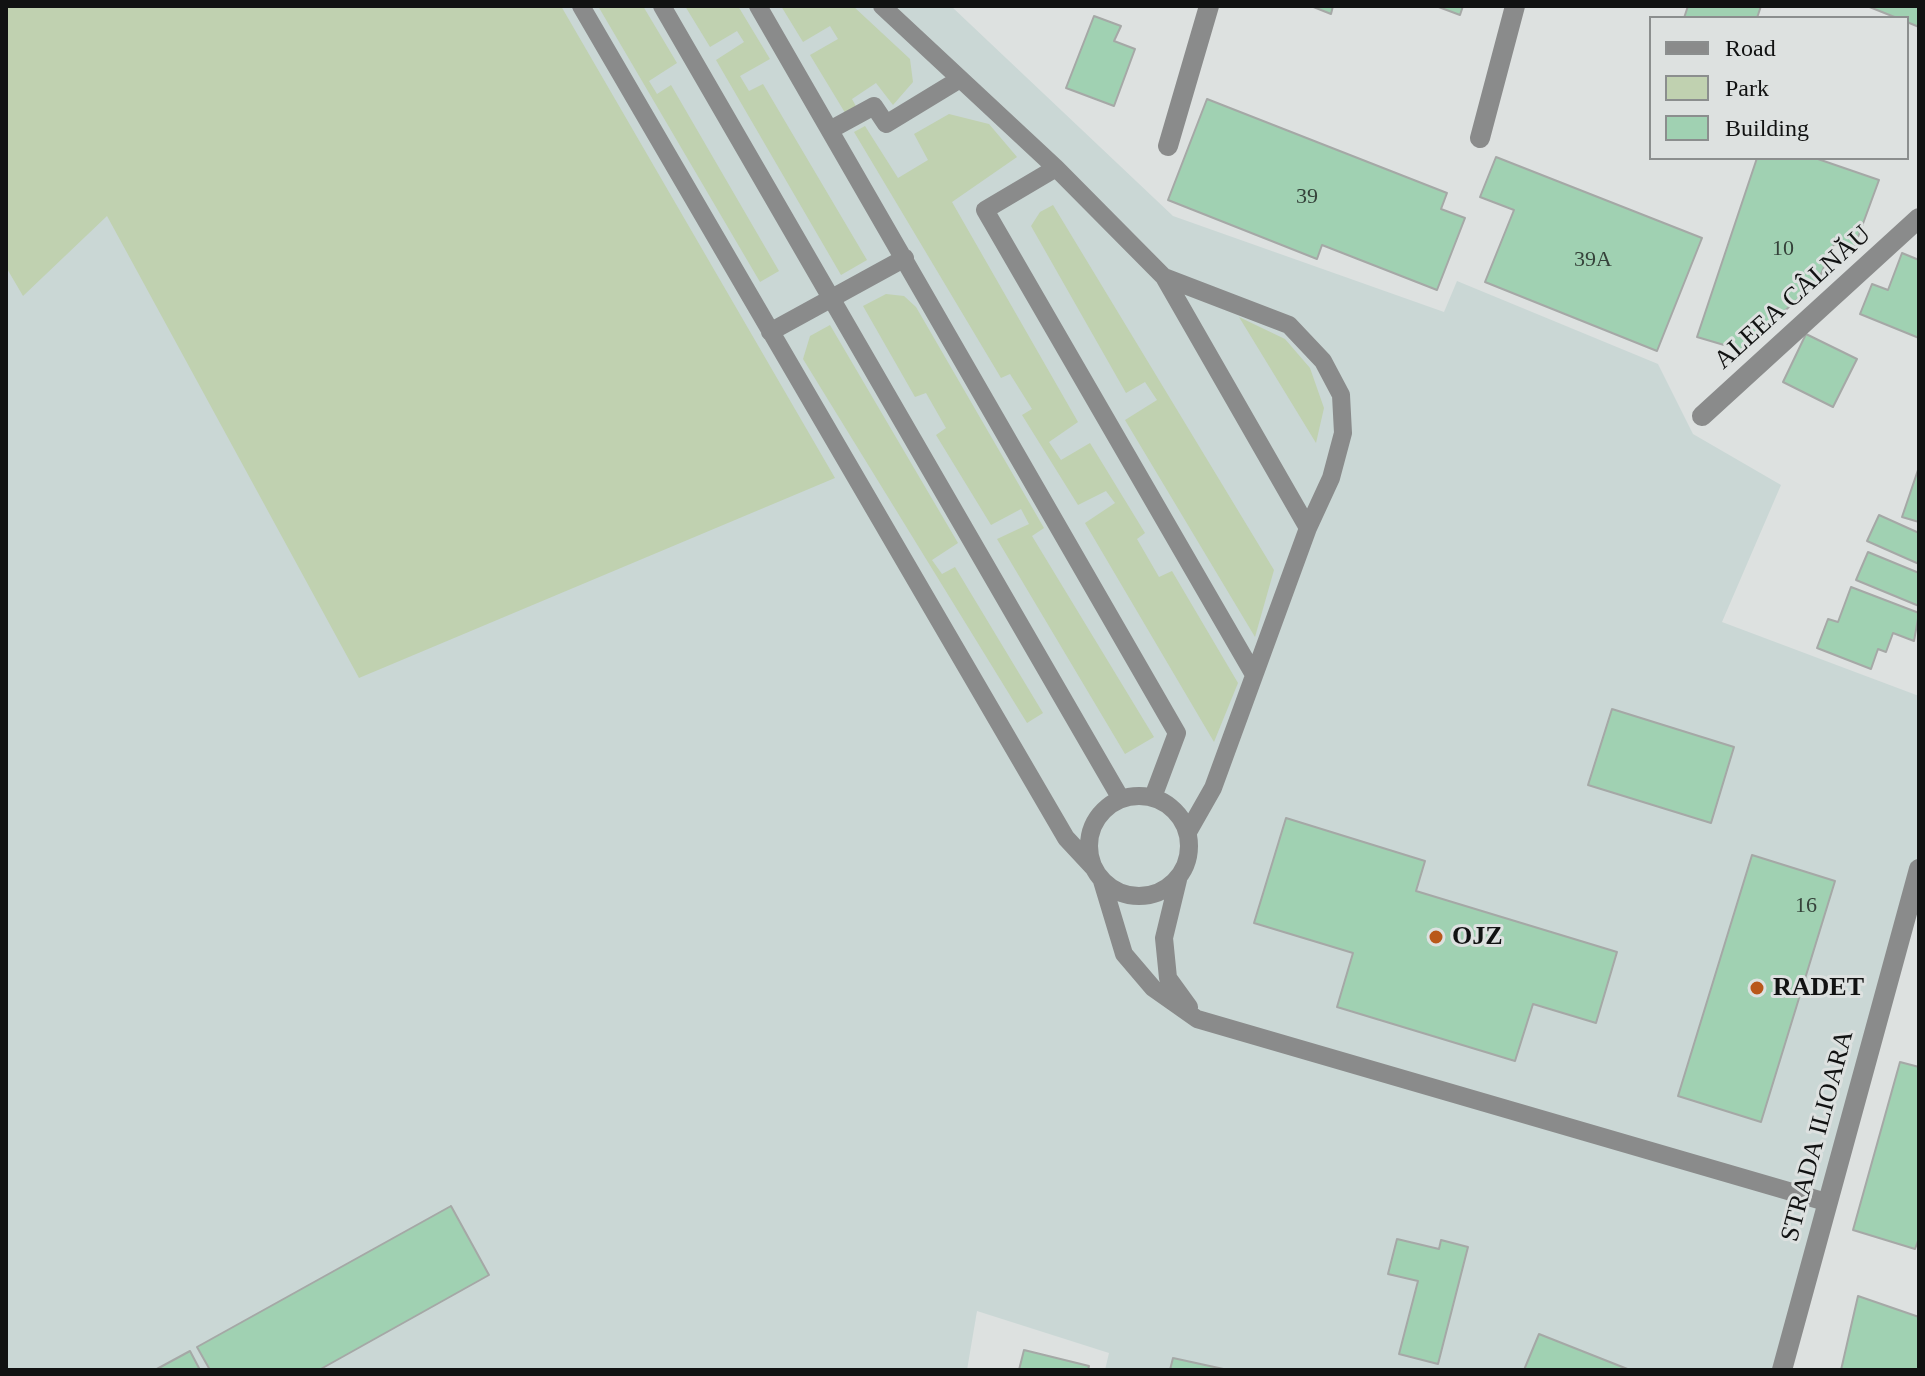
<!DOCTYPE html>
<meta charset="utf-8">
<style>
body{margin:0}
#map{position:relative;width:1925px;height:1376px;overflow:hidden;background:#dde1e0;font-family:"Times New Roman",serif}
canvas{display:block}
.frame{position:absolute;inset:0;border:8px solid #111212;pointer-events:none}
.legend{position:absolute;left:1649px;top:16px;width:260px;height:144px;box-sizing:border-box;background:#dde1e0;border:2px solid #8b8e8e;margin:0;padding:10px 14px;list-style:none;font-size:24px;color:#111212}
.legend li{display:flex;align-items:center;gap:16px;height:40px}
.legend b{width:40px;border:2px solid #8b8e8e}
</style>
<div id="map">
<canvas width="1925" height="1376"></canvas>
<div class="frame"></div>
<ul class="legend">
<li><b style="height:10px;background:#8a8b8b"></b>Road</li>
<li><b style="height:22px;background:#c0d1b0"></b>Park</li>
<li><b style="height:22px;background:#a0d1b2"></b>Building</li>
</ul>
</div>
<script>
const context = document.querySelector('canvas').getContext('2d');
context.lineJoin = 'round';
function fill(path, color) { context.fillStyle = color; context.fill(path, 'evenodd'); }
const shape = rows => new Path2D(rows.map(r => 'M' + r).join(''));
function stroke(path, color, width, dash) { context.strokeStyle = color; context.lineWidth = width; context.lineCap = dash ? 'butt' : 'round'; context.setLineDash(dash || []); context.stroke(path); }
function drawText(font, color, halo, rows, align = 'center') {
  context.font = font + ' "Times New Roman",serif'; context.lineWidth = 6; context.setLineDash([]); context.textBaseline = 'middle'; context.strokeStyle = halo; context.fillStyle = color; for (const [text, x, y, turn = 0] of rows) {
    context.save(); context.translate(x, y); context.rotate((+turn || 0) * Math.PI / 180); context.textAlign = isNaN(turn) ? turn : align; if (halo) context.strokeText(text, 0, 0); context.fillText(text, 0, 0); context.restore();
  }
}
const built = shape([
 [6,6,951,6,1173,216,1444,312,1457,281,1658,364,1693,434,1781,485,1722,622,1919,696,1919,869,1782,1370,1105,1370,1109,1353,977,1311,967,1370,6,1370]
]);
const green = shape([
 [6,6,561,6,835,478,359,678,107,216,23,296,6,267],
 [598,6,643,6,677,63,649,81,657,94,671,85,779,271,760,282],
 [685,6,738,6,770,59,740,76,749,91,763,84,867,260,841,275,716,60,744,42,737,31,710,47],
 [781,6,853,6,910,59,913,82,893,105,876,83,852,99,858,110,847,116,810,55,838,39,830,26,803,42],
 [949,114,989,124,1017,157,952,202,1078,422,1049,442,1061,460,1090,443,1145,533,1137,539,1159,577,1172,571,1238,683,1214,742,1085,523,1115,503,1106,491,1078,505,1022,415,1032,409,1010,374,1001,378,854,132,865,126,898,178,928,160,914,134],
 [1053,205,1274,570,1255,637,1125,420,1157,400,1145,382,1126,393,1031,226,1040,212],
 [886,294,904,296,916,307,1044,528,1032,536,1154,737,1125,754,997,539,1029,524,1021,509,991,525,936,435,946,428,926,393,915,397,863,306],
 [1239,317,1285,339,1310,368,1324,408,1316,443],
 [830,325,958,543,932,560,942,574,955,567,1043,713,1027,723,803,359,810,336]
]);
const building = shape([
 [1311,6,1333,6,1331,14,1311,6],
 [1436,6,1463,6,1460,15,1436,6],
 [1688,6,1761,6,1757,18,1684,18,1688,6],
 [1867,6,1919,6,1919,27,1907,22,1907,18,1897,18,1867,6],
 [1094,16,1121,26,1114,41,1135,49,1114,106,1066,88,1094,16],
 [1207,99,1447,193,1441,209,1465,218,1437,290,1322,245,1317,259,1168,200,1207,99],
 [1496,157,1702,238,1657,351,1485,282,1514,210,1480,197,1496,157],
 [1757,158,1815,158,1879,180,1854,248,1834,244,1818,281,1741,350,1697,337,1757,158],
 [1902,253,1919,260,1919,338,1860,314,1872,284,1888,290,1902,253],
 [1806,334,1857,359,1833,407,1783,382,1806,334],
 [1919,467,1919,522,1902,517,1919,467],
 [1879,515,1919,533,1919,564,1867,541,1879,515],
 [1868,552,1919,573,1919,606,1856,580,1868,552],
 [1851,587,1919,613,1914,641,1893,633,1886,652,1878,649,1871,669,1817,648,1828,619,1838,622,1851,587],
 [1612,709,1734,747,1711,823,1588,785,1612,709],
 [1286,818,1425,861,1416,891,1617,952,1596,1023,1533,1004,1515,1061,1337,1007,1353,953,1254,923,1286,818],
 [1752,855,1835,881,1761,1122,1678,1096,1752,855],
 [1900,1062,1919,1067,1919,1238,1915,1249,1853,1230,1900,1062],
 [451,1206,489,1275,319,1370,210,1370,197,1347,451,1206],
 [1397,1239,1439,1249,1441,1240,1468,1247,1438,1364,1399,1354,1418,1281,1388,1274,1397,1239],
 [1858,1296,1919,1317,1919,1370,1841,1370,1858,1296],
 [1539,1334,1630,1370,1524,1370,1539,1334],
 [1024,1350,1089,1366,1088,1370,1019,1370,1024,1350],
 [190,1351,200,1370,155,1370,190,1351],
 [1173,1358,1228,1370,1170,1370,1173,1358]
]);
const lane = shape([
 [581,6,1066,838,1093,867],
 [662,6,1121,799],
 [758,6,1177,733,1153,797],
 [882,6,1056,168,1164,277,1308,528,1213,788,1188,832],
 [830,130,874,106,886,124,960,79],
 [1056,168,985,210,1253,673],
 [1164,277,1289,325,1323,361,1341,395,1343,433,1331,478,1308,528],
 [770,332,905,258],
 '1089 846a50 50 0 1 1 100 0a50 50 0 1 1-100 0Z',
 [1178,880,1164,938,1168,978,1189,1007],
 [1102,881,1124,954,1153,988,1197,1019,1826,1202]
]);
const street = shape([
 [1480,138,1515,6],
 [1168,146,1209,6],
 [1702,416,1919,218],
 [1782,1370,1919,869]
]);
const markers = [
 [1436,937,8,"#b9581a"],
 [1757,988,8,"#b9581a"]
];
const numberNames = [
 ["39",1307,197],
 ["10",1783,249],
 ["39A",1593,260],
 ["16",1806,906]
];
const streetNames = [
 ["ALEEA CÂLNĂU",1793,298,-42],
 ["STRADA ILIOARA",1818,1136,-75]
];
const poiNames = [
 ["OJZ",1452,937],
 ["RADET",1773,988]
];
fill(built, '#cad7d5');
fill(green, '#c0d1b0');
fill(building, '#a0d1b2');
stroke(building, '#a5a8a6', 2);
stroke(lane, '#8a8b8b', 18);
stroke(street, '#8a8b8b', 20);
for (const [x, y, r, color] of markers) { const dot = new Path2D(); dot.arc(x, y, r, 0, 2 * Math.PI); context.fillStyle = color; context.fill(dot); stroke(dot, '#dde1e0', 3); }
drawText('22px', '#35423a', null, numberNames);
drawText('26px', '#111212', '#dde1e0', streetNames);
drawText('bold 26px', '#111212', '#dde1e0', poiNames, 'left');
</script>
